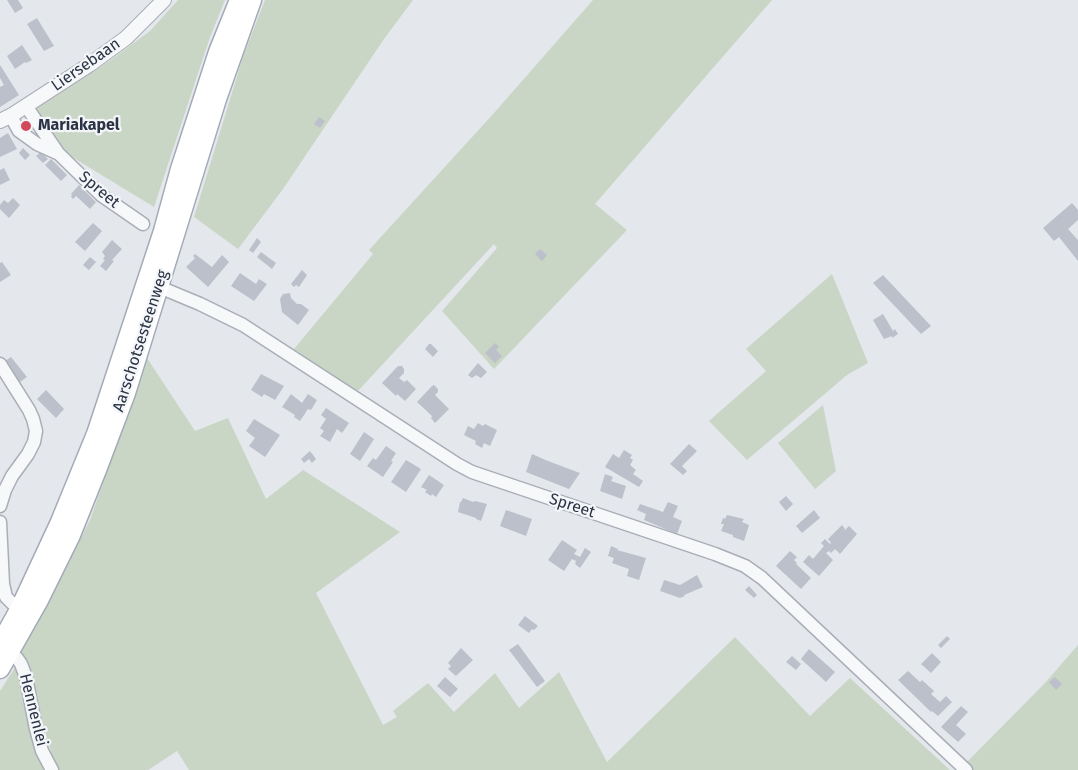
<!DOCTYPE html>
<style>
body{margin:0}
canvas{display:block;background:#e4e7ec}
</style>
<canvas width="1078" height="770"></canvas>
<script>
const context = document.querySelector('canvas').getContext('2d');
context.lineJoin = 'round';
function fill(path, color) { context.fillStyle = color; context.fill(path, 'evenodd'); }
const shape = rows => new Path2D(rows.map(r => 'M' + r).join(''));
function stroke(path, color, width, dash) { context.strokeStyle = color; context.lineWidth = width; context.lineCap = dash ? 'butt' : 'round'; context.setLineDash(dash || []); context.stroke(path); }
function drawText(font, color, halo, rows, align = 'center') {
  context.font = font + ' "Fira Sans",sans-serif'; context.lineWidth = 4.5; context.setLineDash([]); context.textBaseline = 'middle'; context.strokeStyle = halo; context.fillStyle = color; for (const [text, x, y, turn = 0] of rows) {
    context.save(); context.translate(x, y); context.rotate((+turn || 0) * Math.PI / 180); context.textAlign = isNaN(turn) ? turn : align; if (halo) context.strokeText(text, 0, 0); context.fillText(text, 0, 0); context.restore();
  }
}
const green = shape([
 [178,0,225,0,210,37,154,207,64,152,33,109,108,62,150,31],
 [265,0,413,0,384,39,283,189,238,249,194,217,243,57],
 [593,0,772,0,595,204,627,230,494,369,442,311,497,248,494,244,357,392,294,349,373,254,369,250,494,113],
 [832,274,868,363,847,375,747,460,709,421,766,371,746,349],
 [147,358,195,431,228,418,266,499,303,470,400,532,316,593,383,725,397,717,393,711,428,683,454,712,495,673,519,708,559,672,607,762,735,637,810,716,850,678,950,770,189,770,177,751,148,770,58,770,55,766,41,716,29,664,20,655,90,520],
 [823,405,836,471,815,489,778,443],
 [1078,645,1078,770,972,770,966,763,1045,683],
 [16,666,23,682,46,770,0,770,0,691]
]);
const building = shape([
 [7,0,18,0,23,8,15,13],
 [37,18,54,46,44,51,27,24],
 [22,45,32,60,26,63,25,62,15,69,7,56],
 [0,65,19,95,0,107,0,87,4,85,0,78],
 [319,117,325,121,320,128,314,124],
 [8,133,17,149,0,157,0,138],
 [23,148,30,155,25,160,19,153],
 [41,152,48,159,43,163,36,156],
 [51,159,67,175,61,181,45,165],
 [4,168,10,180,0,185,0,170],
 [79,185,96,202,90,209,76,196,73,199,71,197,72,195,71,194],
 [13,198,20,205,9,218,0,209,0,205,4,200,8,203],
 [1072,203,1078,210,1078,220,1068,229,1078,240,1078,261,1059,237,1054,241,1043,228],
 [93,223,102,231,85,251,75,242],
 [257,238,261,242,253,253,249,250],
 [112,240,122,249,112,260,114,261,106,271,100,266,105,260,103,259,105,256,102,252],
 [540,249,547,255,542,261,535,254],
 [261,252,276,263,272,269,257,257],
 [195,254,212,267,222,255,229,262,208,287,186,267,195,258,193,256],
 [90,257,96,262,89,270,83,265],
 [2,262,11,275,0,282,0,263],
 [302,270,307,275,299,287,296,285,294,287,291,284],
 [240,273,256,284,259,279,267,284,254,301,231,286],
 [883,275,931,326,921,334,873,283],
 [290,293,291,298,297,304,301,304,309,310,298,325,282,312,280,299,283,294],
 [883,314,893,331,895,329,898,334,892,338,892,336,884,339,873,320],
 [495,343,499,347,496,350,502,356,495,363,485,353],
 [429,344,431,344,438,351,433,357,425,349],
 [11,357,27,377,20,382,5,361],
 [478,363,487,372,481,378,476,375,472,378,468,375],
 [398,366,402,366,404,369,404,373,399,378,404,382,407,380,416,389,405,401,397,394,396,396,382,383],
 [261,374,284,386,275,400,264,394,262,397,251,390],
 [434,385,438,389,438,392,435,395,449,409,435,423,431,418,432,416,417,402,432,386],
 [46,390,64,409,56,418,37,399],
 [291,394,302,403,308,394,317,400,311,410,308,409,300,421,294,417,295,415,282,407],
 [326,408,349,423,342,433,337,429,330,442,320,436,324,431,320,428,326,419,321,415],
 [254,419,280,435,265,457,249,446,255,438,246,431],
 [478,423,483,426,485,424,497,430,490,446,484,443,482,448,475,444,476,441,464,435,468,426,474,429],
 [364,432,374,439,360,461,350,454],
 [689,444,697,451,682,466,687,471,683,475,670,464],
 [386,446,396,453,391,461,393,462,383,477,367,466,373,458,376,460],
 [624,450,632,455,630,458,633,460,630,465,636,470,633,474,643,481,639,487,605,467,613,454,619,458],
 [310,451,316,459,312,463,309,459,304,463,301,459],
 [532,454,548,461,580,473,569,489,526,472],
 [406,460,421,469,406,492,391,482],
 [605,474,613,477,611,481,626,486,622,499,600,491],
 [429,475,444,485,436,497,432,494,431,496,425,492,427,490,421,487],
 [786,496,793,504,786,511,779,502],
 [463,498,473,502,475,501,487,504,481,521,476,519,476,518,458,512,460,502,461,502],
 [668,502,678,506,673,517,682,521,677,534,644,520,646,514,637,510,640,504,663,512],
 [506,510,532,519,526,536,500,526],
 [814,510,820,518,802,533,796,526],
 [727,515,744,519,742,522,749,525,744,541,733,537,733,535,721,531,724,524,721,524,723,518,725,519],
 [842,525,845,529,844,531,849,526,857,534,840,554,835,549,831,553,829,551,826,553,833,560,819,576,803,562,809,555,813,559,824,546,821,543,825,539,830,544,831,543,828,539],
 [562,540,577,550,574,554,580,557,585,548,591,552,580,568,575,564,576,561,572,559,564,571,548,560],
 [611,546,618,549,617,550,646,558,639,580,627,576,629,569,612,563,614,558,608,556],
 [790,551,797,557,794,560,797,563,796,564,811,578,801,589,776,566],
 [697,575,703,587,684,595,685,596,680,598,660,591,664,580,680,585],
 [749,586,757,595,754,598,745,590],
 [525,616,538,626,534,630,532,629,529,633,518,625],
 [947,636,950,639,941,648,938,645],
 [518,644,545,681,537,687,509,650],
 [461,648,473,660,456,676,448,669,451,666,448,663],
 [809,649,835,672,826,682,801,659],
 [932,653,941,662,931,673,921,664],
 [792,656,801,664,796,670,786,662],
 [908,671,920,682,922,680,934,691,931,694,940,702,946,696,952,702,938,716,932,711,931,712,898,680],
 [445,677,458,689,450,697,437,686],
 [1055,677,1062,684,1056,690,1049,682],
 [961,706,968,712,956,725,966,734,958,742,941,727]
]);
const minor = shape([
 [26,106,58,153,101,195,143,224],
 [12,115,14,122,19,131,37,144,57,153],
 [152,284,200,304,243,325,457,464,472,472,715,554,745,566,762,578,966,770],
 [0,364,29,410,33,419,36,431,34,442,28,454,12,476,5,490,0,506],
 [0,522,3,584,6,597,19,610],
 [9,653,17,658,21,664,26,677,36,729,42,751,52,770]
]);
const tertiary = shape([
 [0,121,12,115,89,65,126,38,164,0]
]);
const primary = shape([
 [0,644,19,610,60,522,96,434,163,231,180,169,218,52,239,0],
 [0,669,39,600,71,535,97,470,126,393,217,99,252,0]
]);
const markers = [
 [26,126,6,"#d1495b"]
];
const streetNames = [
 ["Liersebaan",86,65,-35],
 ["Spreet",99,190,40],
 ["Aarschotsesteenweg",141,341,-72],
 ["Spreet",572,506,18],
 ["Hennenlei",33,710,76]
];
const poiNames = [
 ["Mariakapel",38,126]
];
fill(green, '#c9d6c5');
fill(building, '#bbc0ca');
stroke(minor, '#a9aeb7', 15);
stroke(tertiary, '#a9aeb7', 16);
stroke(primary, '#a3abb8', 21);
stroke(minor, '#f7f8fa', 12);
stroke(tertiary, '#f7f8fa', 14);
stroke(primary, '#fff', 18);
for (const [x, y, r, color] of markers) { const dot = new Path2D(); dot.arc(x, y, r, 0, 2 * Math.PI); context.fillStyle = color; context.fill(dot); stroke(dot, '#f4f6f9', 2); }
drawText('16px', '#2b3445', '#f4f6f9', streetNames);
drawText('bold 16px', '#2b3445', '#f4f6f9', poiNames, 'left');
</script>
